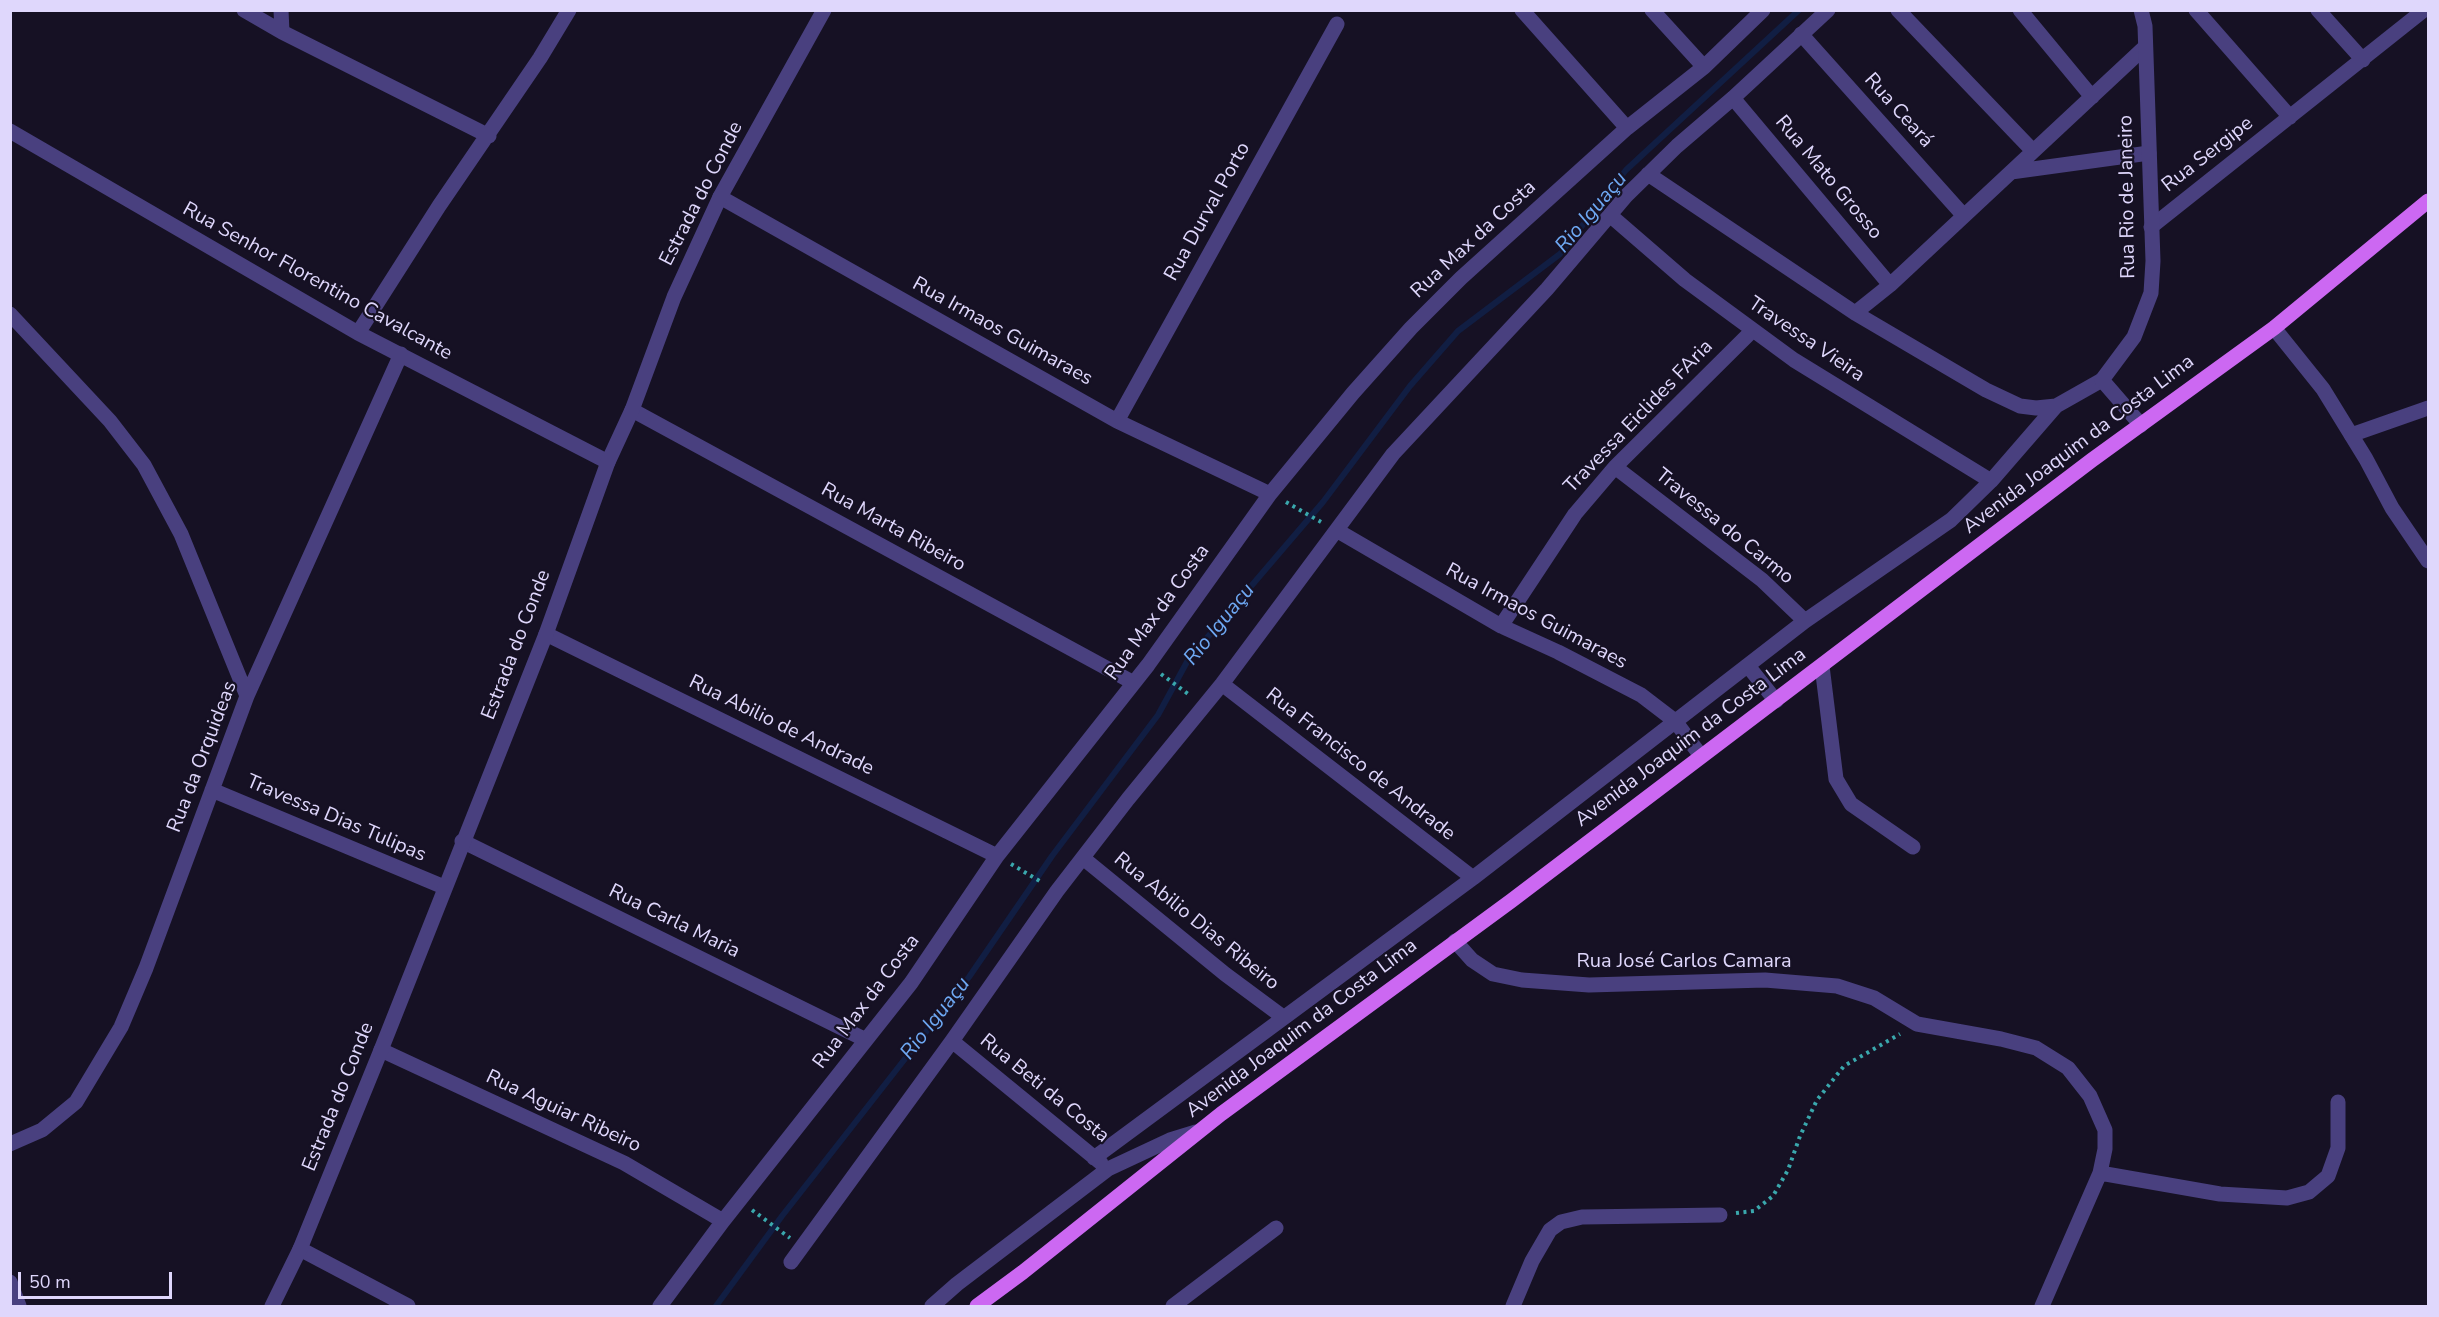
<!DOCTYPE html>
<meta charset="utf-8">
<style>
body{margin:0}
#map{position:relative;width:2439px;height:1317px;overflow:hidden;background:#161124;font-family:"Nunito Sans",sans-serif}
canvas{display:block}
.frame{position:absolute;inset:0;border:12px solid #dfd7fc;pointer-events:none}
.scale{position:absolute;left:18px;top:1272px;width:154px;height:27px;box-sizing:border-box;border:3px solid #dfd7fc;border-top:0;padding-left:8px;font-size:18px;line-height:21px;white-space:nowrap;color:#dfd7fc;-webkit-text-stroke:4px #161124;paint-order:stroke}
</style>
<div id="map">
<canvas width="2439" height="1317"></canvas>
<div class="frame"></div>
<div class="scale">50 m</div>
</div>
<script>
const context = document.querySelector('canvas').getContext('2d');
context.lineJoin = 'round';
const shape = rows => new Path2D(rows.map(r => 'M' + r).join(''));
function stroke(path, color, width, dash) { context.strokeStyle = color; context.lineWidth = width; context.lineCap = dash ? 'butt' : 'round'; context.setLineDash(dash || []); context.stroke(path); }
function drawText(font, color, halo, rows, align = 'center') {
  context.font = font + ' "Nunito Sans",sans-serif'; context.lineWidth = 4.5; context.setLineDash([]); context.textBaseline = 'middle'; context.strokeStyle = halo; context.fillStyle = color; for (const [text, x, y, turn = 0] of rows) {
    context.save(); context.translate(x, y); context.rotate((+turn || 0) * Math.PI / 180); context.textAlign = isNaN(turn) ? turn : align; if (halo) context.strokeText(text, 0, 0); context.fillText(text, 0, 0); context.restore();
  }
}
const stream = shape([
 [716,1306,782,1216,969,977,1052,856,1158,715,1188,660,1323,502,1410,386,1458,331,1560,254,1626,170,1799,10]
]);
const path = shape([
 [1286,502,1321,522],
 [1161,674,1191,696],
 [1011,864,1043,883],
 [752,1210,790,1238],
 [1736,1213,1754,1211,1773,1196,1788,1170,1800,1136,1817,1100,1844,1066,1900,1034]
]);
const minor = shape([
 [244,10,282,32,489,136],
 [281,10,282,32],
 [1522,10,1627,128],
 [1652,10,1704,67],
 [1898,10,2033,151],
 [2020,10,2092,97],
 [2196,10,2290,117],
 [2318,10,2363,60],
 [1801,34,1964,216],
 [1733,98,1890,285],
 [10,131,358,333,608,462],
 [2011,172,2149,153],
 [1648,174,1855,313,1986,390,2020,406,2036,408,2056,406,2102,380],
 [720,197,1117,421,1270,494],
 [1611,216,1685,280,1794,360,1991,481],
 [2151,227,2424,10],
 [1855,313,1890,285,2145,47],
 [10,314,110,421,144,465,181,534,247,696],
 [2274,328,2323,389,2366,459,2392,508,2428,561],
 [358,333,439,206,540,58,569,10],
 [632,410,1134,683],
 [1117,421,1337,24],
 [2351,435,2428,408],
 [1615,467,1762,580,1805,621],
 [1338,531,1501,626,1558,652,1641,695,1675,721,1701,756],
 [1501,626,1575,514,1615,467,1753,330],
 [546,634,997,856],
 [1748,666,1776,701],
 [1822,666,1836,779,1851,804,1913,847],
 [1222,684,1473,878],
 [212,790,444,887],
 [462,841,866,1040],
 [1083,858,1225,974,1283,1017],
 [1455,941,1472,960,1493,974,1522,980,1589,985,1765,980,1837,986,1874,998,1917,1024,2001,1039,2036,1048,2068,1068,2090,1096,2105,1130,2105,1149,2100,1173,2042,1306],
 [952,1041,1101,1163],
 [381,1050,624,1163,723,1221],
 [10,1144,42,1130,76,1102,121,1027,146,968,247,696,401,354],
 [1094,1158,1473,878,1805,621,1951,520,1991,481,2056,406],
 [2100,1173,2220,1194,2287,1198,2309,1192,2328,1176,2338,1148,2338,1102],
 [300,1249,408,1306],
 [791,1262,952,1041,1057,891,1128,799,1222,684,1393,454,1547,289,1626,196,1677,146,1733,98,1828,10],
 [10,1282,19,1306],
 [660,1306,723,1221,911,983,997,856,1148,665,1270,494,1353,393,1411,328,1461,278,1627,128,1704,67,1763,10],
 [932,1306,957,1284,1108,1169,1170,1140,1196,1132],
 [1173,1306,1276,1228],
 [1513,1306,1532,1261,1550,1230,1561,1222,1582,1217,1720,1215]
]);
const tertiary = shape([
 [2141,425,2102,380,2134,337,2151,293,2153,261,2145,26,2141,10],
 [272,1306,300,1249,381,1050,546,634,608,462,632,410,674,297,720,197,824,10]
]);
const primary = shape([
 [977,1306,1023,1272,1221,1114,1511,901,2092,460,2274,328,2428,201]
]);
const streetNames = [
 ["Rua Ceará",1898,111,48],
 ["Rua Sergipe",2208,155,-38],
 ["Rua Mato Grosso",1828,178,50],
 ["Estrada do Conde",702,194,-63],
 ["Rua Rio de Janeiro",2128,197,-91],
 ["Rua Durval Porto",1208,212,-61],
 ["Rua Max da Costa",1474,240,-43],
 ["Rua Senhor Florentino Cavalcante",317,282,29],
 ["Rua Irmaos Guimaraes",1002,332,29],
 ["Travessa Vieira",1806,340,34],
 ["Travessa Eiclides FAria",1639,417,-46],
 ["Avenida Joaquim da Costa Lima",2079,445,-37],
 ["Travessa do Carmo",1724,527,39],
 ["Rua Marta Ribeiro",893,528,29],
 ["Rua Max da Costa",1158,613,-54],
 ["Rua Irmaos Guimaraes",1536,617,28],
 ["Estrada do Conde",517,645,-69],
 ["Rua Abilio de Andrade",781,726,26],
 ["Avenida Joaquim da Costa Lima",1691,738,-37],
 ["Rua da Orquideas",203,757,-69],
 ["Rua Francisco de Andrade",1360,765,38],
 ["Travessa Dias Tulipas",336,819,23],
 ["Rua Carla Maria",674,922,26],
 ["Rua Abilio Dias Ribeiro",1196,922,39],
 ["Rua José Carlos Camara",1684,962],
 ["Rua Max da Costa",867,1002,-53],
 ["Avenida Joaquim da Costa Lima",1302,1029,-37],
 ["Rua Beti da Costa",1044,1089,39],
 ["Estrada do Conde",339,1097,-68],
 ["Rua Aguiar Ribeiro",563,1112,25]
];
const waterNames = [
 ["Rio Iguaçu",1592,213,-50],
 ["Rio Iguaçu",1220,625,-51],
 ["Rio Iguaçu",936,1019,-52]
];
stroke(stream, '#111e43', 6);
stroke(path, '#3aa8ad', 4, [3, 4.5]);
stroke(minor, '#49407f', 15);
stroke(tertiary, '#49407f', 15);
stroke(primary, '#cc68f2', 15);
drawText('20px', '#dfd7fc', '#161124', streetNames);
drawText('italic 21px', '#6ea8f3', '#161124', waterNames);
</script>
